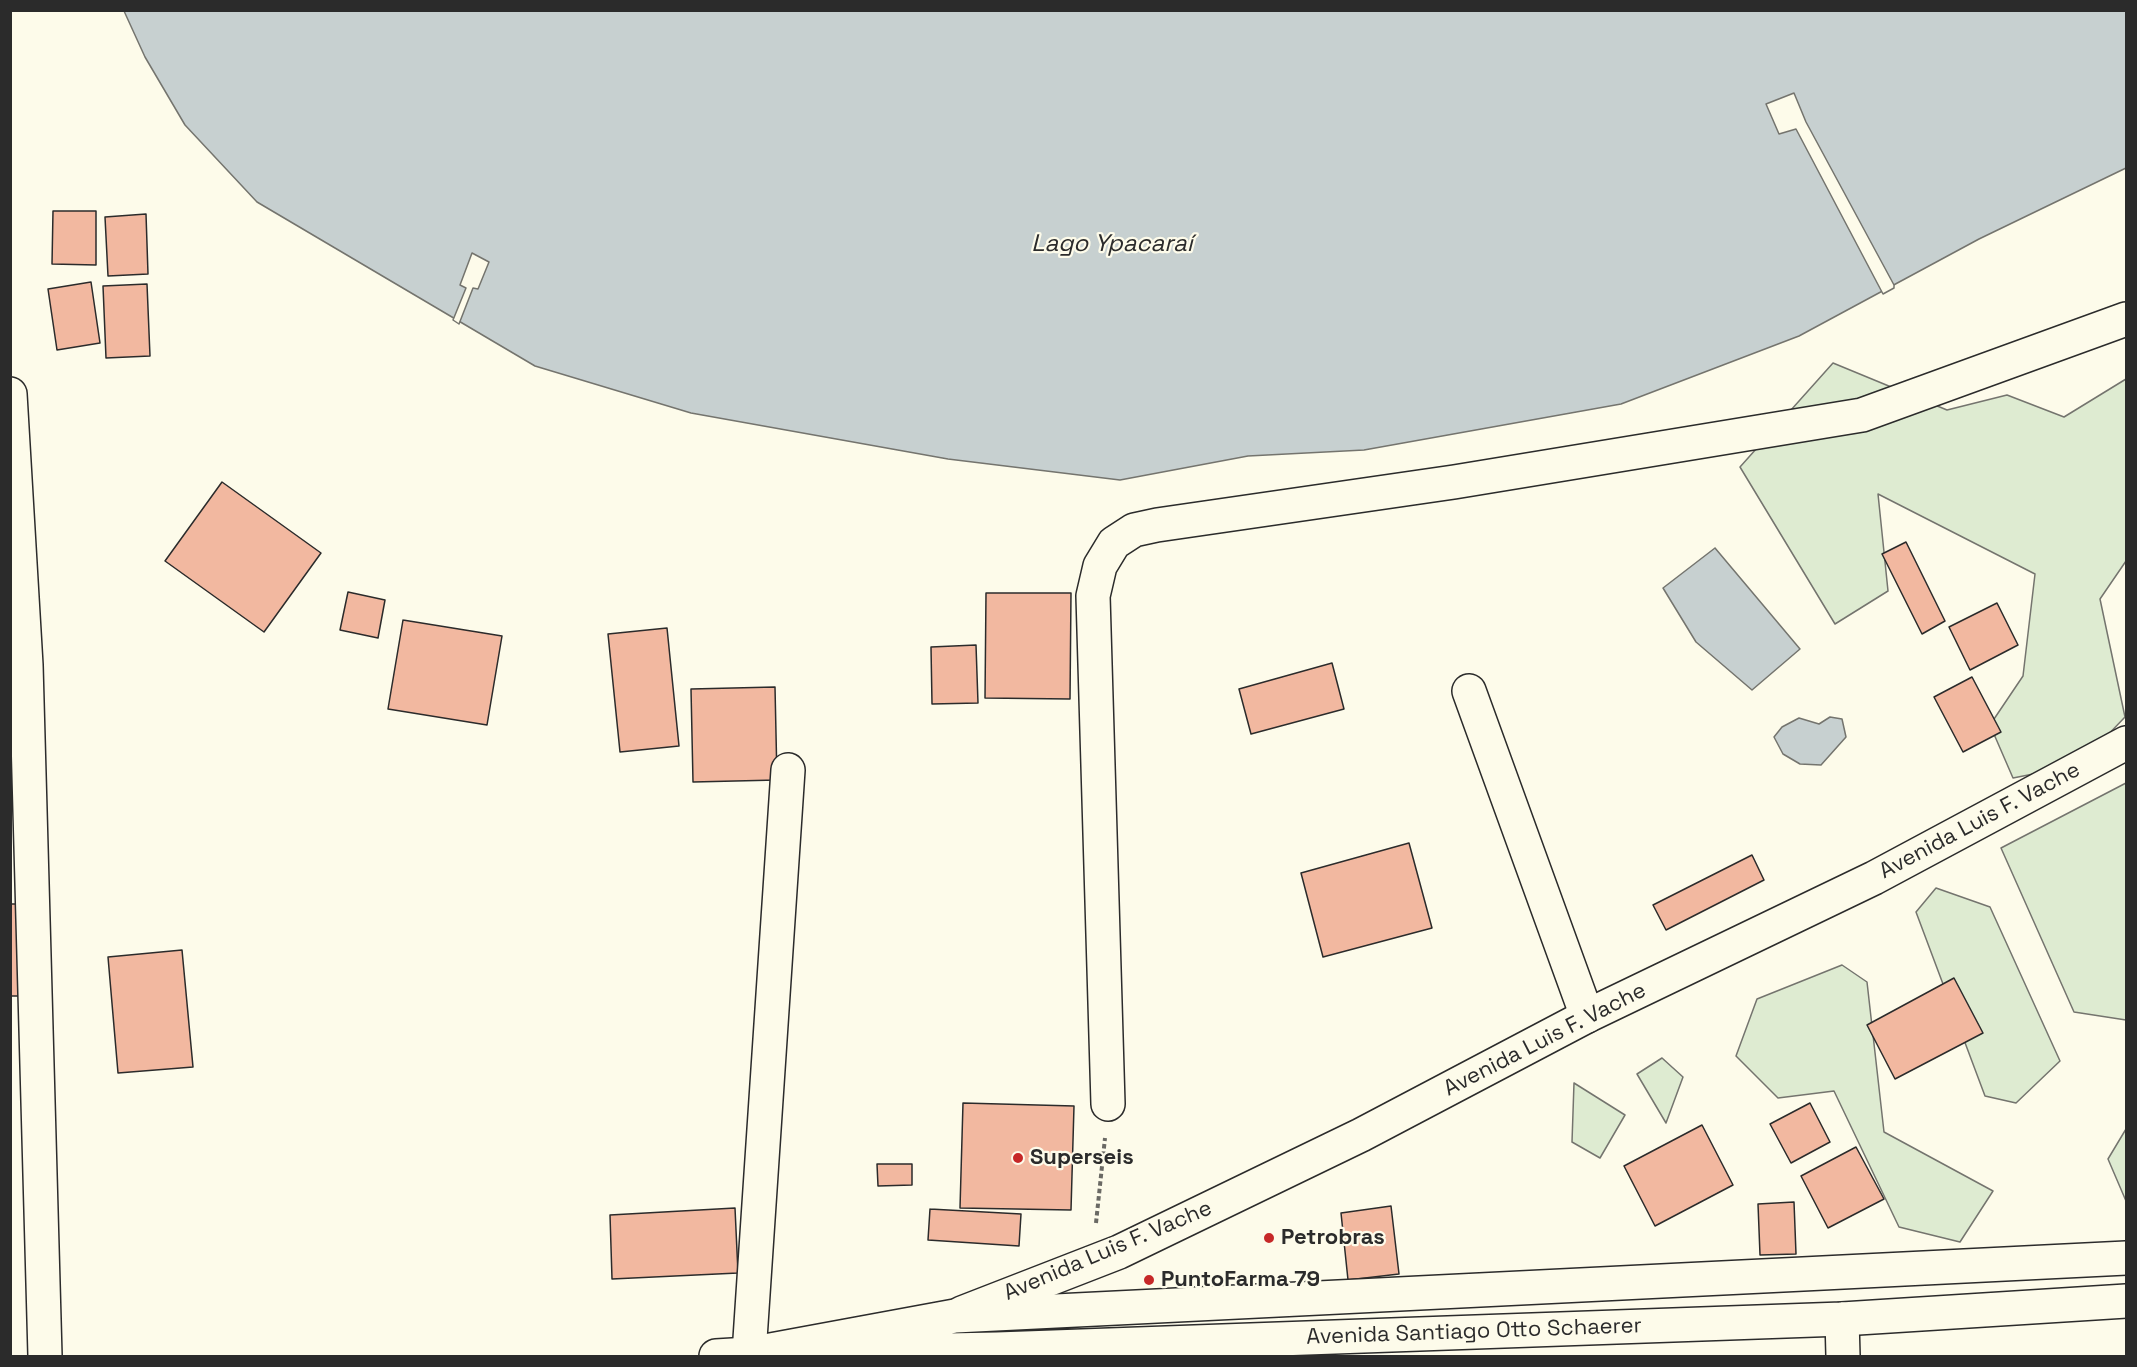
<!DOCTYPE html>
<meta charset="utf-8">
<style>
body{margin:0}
#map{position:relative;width:2137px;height:1367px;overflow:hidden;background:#fdfbea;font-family:"Space Grotesk",sans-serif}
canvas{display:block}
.frame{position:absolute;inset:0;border:12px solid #2b2b2b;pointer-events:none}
</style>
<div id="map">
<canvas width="2137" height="1367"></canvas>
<div class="frame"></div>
</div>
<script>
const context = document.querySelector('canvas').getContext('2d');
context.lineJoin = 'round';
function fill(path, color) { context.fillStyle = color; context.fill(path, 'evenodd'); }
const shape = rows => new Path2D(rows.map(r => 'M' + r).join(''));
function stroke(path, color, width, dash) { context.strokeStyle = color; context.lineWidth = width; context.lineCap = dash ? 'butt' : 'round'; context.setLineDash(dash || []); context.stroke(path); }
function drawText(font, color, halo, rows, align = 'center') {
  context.font = font + ' "Space Grotesk",sans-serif'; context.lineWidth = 4.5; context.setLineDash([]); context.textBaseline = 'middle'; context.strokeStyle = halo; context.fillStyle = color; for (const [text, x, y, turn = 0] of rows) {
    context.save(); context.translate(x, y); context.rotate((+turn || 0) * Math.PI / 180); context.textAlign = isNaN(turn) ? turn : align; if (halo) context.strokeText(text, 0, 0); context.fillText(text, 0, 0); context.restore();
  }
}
const green = shape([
 [1833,363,1947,410,2007,395,2064,417,2126,379,2126,561,2100,599,2125,717,2079,765,2013,778,1990,725,2023,676,2035,574,1878,494,1888,591,1835,624,1740,467,1833,363],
 [2126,783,2126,1020,2074,1012,2001,848,2126,783],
 [1936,888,1990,907,2060,1061,2016,1103,1985,1096,1916,912,1936,888],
 [1842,965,1867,982,1884,1132,1993,1191,1960,1242,1899,1227,1834,1091,1778,1098,1736,1056,1757,999,1842,965],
 [1662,1058,1683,1077,1666,1123,1637,1074,1662,1058],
 [1574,1083,1625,1115,1600,1158,1572,1142,1574,1083],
 [2126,1129,2126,1201,2108,1159,2126,1129]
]);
const water = shape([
 [124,11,2126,11,2126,168,1979,239,1799,336,1621,404,1364,450,1248,456,1120,480,948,459,691,413,535,366,257,202,185,125,145,57,124,11],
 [1715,548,1800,649,1752,690,1696,642,1663,588,1715,548],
 [1830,717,1842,719,1846,737,1821,765,1800,764,1783,754,1774,737,1782,727,1799,718,1819,724,1830,717]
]);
const pier = shape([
 [1794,93,1806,122,1894,285,1894,288,1883,294,1796,129,1779,134,1766,104,1794,93],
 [472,253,489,262,478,289,473,288,459,324,453,320,466,288,460,285,472,253]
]);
const building = shape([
 [53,211,96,211,96,265,52,264,53,211],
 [146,214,148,274,108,276,105,217,146,214],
 [91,282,100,343,57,350,48,289,91,282],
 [147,284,150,356,106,358,103,286,147,284],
 [222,482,321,553,264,632,165,561,222,482],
 [1906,542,1945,621,1922,634,1882,554,1906,542],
 [348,592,385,600,378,638,340,630,348,592],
 [986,593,1071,593,1070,699,985,698,986,593],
 [1997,603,2018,645,1970,670,1949,627,1997,603],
 [403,620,502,636,487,725,388,709,403,620],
 [667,628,679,746,620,752,608,634,667,628],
 [976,645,978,703,932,704,931,647,976,645],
 [1332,663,1344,709,1251,734,1239,689,1332,663],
 [1972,677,2001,732,1963,752,1934,697,1972,677],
 [775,687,777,780,693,782,691,689,775,687],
 [1409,843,1432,928,1323,957,1301,873,1409,843],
 [1752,855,1764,880,1666,930,1653,905,1752,855],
 [10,904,16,904,19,996,10,996,10,904],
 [182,950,193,1067,118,1073,108,957,182,950],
 [1954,978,1983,1033,1895,1079,1867,1025,1954,978],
 [963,1103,1074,1106,1071,1210,960,1208,963,1103],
 [1810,1103,1830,1142,1791,1163,1770,1124,1810,1103],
 [1702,1125,1733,1185,1655,1226,1624,1166,1702,1125],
 [1856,1147,1884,1199,1828,1228,1801,1176,1856,1147],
 [877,1164,912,1164,912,1185,878,1186,877,1164],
 [1794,1202,1796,1254,1760,1255,1758,1204,1794,1202],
 [1391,1206,1399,1274,1348,1280,1341,1213,1391,1206],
 [735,1208,738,1273,612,1279,610,1215,735,1208],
 [930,1209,1021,1214,1019,1246,928,1240,930,1209]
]);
const path = shape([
 [1096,1223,1105,1138]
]);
const minor = shape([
 [10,394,26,665,45,1356],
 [1469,691,1587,1016],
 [1108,1104,1093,596,1100,566,1114,543,1134,530,1157,525,1454,482,1862,415,2126,319],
 [1842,1319,1843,1356],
 [749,1354,788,770]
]);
const tertiary = shape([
 [962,1313,1119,1252,1361,1135,1587,1016,1874,878,2126,743]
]);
const primary = shape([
 [850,1352,997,1349,1842,1319,2126,1301],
 [716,1356,749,1354,955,1316,2126,1258]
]);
const markers = [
 [1018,1158,6,"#c62828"],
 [1269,1238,6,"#c62828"],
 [1149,1280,6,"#c62828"]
];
const streetNames = [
 ["Avenida Luis F. Vache",1980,821,-28],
 ["Avenida Luis F. Vache",1545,1040,-27],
 ["Avenida Luis F. Vache",1108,1251,-23],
 ["Avenida Santiago Otto Schaerer",1474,1332,-2]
];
const poiNames = [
 ["Superseis",1030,1158],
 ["Petrobras",1281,1238],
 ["PuntoFarma 79",1161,1280]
];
const waterNames = [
 ["Lago Ypacaraí",1112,244]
];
fill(green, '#deebd1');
stroke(green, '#74746e', 1.5);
fill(water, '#c7d0d0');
stroke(water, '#74746e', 1.5);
fill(pier, '#fdfbea');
stroke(pier, '#74746e', 1.5);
fill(building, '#f2b8a0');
stroke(building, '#2b2b2b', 1.5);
stroke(minor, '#2b2b2b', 36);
stroke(tertiary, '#2b2b2b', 36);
stroke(primary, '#2b2b2b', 36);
stroke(path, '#6a6964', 4, [4.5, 3]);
stroke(minor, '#fdfbea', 33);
stroke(tertiary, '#fdfbea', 33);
stroke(primary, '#fdfbea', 33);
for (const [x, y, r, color] of markers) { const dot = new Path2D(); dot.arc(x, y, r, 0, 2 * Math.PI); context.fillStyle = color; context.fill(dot); stroke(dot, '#fdfbea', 2); }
drawText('22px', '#2b2b2b', '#fdfbea', streetNames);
drawText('bold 22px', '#2b2b2b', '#fdfbea', poiNames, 'left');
drawText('italic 24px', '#2b2b2b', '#fdfbea', waterNames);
</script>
